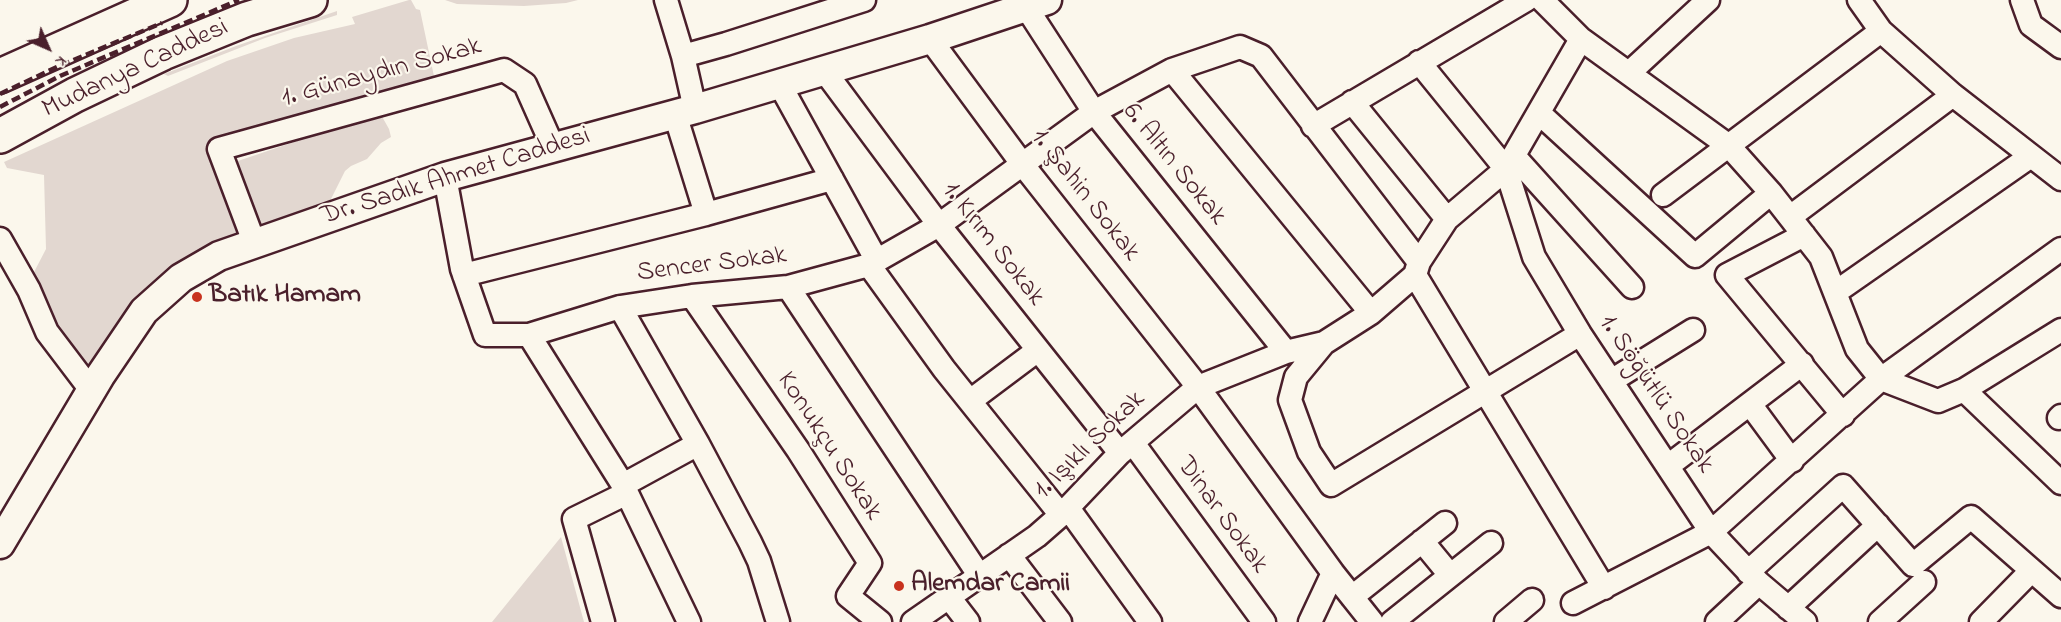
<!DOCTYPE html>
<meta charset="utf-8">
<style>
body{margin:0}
#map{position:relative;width:2061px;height:622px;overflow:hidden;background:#fbf7ec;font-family:"Indie Flower",sans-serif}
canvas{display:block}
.north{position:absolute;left:18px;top:18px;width:60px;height:60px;-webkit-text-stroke:4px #fbf7ec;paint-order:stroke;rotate:135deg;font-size:16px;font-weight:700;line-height:24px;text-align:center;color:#4a1f2b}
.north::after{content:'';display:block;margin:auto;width:21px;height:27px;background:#4a1f2b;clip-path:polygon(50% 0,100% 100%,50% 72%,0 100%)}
</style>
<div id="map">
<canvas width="2061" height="622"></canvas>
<div class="north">K</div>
</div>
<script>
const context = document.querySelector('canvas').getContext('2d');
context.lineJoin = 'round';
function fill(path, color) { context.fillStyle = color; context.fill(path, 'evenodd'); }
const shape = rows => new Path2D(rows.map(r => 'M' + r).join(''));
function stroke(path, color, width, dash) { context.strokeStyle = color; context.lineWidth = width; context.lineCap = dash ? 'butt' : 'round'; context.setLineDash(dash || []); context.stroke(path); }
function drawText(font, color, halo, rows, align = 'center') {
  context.font = font + ' "Indie Flower",sans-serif'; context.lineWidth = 4.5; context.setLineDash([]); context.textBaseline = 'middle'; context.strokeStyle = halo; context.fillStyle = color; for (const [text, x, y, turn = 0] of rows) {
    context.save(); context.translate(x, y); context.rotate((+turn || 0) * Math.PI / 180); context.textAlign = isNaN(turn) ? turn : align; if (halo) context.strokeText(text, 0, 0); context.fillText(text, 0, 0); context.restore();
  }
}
const green = shape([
 [409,0,411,0,416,9,420,10,435,81,233,142,219,168,221,186,237,235,105,360,85,371,54,328,32,276,46,249,44,175,7,168,4,162,227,61,294,38,355,24,352,17],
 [445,0,578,0,566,3,524,6,457,4],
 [337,11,337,15,265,38,168,76,164,74,236,46],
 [380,113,389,129,391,137,381,143,367,159,351,166,345,171,328,205,258,227,232,163],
 [561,537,584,622,492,622]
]);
const minor = shape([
 [666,0,683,56,695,109],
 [1542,0,1581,39,1729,146,1771,193,1821,257,1857,349,1881,379,1938,401,1964,390,2061,330],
 [1859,0,1881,31,1953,95,2061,179],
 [2022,0,2031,25,2061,47],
 [1026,7,1094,112,1286,352],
 [930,39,1023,165,1198,387,1333,573,1372,622],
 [683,56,726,44,864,0],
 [1419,62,1506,169,1534,257,1580,334,1711,532,1759,583,1805,622],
 [823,69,939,225,1120,453],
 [1172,70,1371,313],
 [1629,73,1708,0],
 [779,83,877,261],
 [1352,102,1447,219],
 [1539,113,1695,256,1771,193],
 [675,114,706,214],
 [1313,126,1526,0],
 [1514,156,1632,287],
 [445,177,462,269,485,335,529,335,620,307,692,296,788,287,869,265,939,225,1094,112,1172,70,1240,47,1261,56,1419,262],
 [1663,195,1881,31],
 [1790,217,1953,95],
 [1804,235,1727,275,1843,415],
 [0,239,29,290,47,332,91,390],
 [254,242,219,149,504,70,525,84,553,147],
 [869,265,944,369,1061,515],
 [464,275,706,214,832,179],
 [1415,275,1604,588],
 [788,287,979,575],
 [1836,292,2031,156],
 [692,296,798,450,870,563,848,596,880,622],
 [620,307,698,444,750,542,759,561,778,622],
 [529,335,623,485,689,622],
 [1324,343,1296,377,1290,400,1309,452,1331,485,1580,334],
 [1611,381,1693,330],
 [1964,390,2061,483],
 [970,401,1038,350],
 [1750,404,1792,461],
 [2059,418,2061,416],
 [1133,443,1264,622],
 [1668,466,1802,364],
 [623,485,698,444],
 [1068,508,1150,622],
 [1422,541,1450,575],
 [1009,555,1060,622],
 [1748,572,1843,486,1913,565,1971,517,2061,596],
 [948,596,968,622],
 [1352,597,1445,523],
 [1573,603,1711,532,1881,379,2061,249],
 [1788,608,1878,525],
 [603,622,574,519,627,493],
 [913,622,1037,536,1061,515,1120,453,1198,387,1286,352,1324,343,1371,313,1415,275,1419,262,1447,219,1506,169,1581,39],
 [1310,622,1333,573],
 [1392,622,1491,543],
 [1506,622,1532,600],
 [1717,622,1759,583],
 [1880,622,1924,582],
 [1981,622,2031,571]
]);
const major = shape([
 [0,544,100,376,144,311,181,278,219,256,445,177,695,109,930,39,1047,0]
]);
const highway = shape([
 [0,76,170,0],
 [0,136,75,95,163,53,247,19,310,0]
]);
const rail = shape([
 [0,94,57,67,162,23],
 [0,107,60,76,239,0]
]);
const markers = [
 [197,297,6,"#c8321e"],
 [899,586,6,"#c8321e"]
];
const streetNames = [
 ["Mudanya Caddesi",136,70,-25],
 ["1. Günaydın Sokak",382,74,-15],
 ["6. Altın Sokak",1173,165,51],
 ["Dr. Sadık Ahmet Caddesi",456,178,-17],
 ["1. Şahin Sokak",1084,196,52],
 ["1. Kırım Sokak",992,245,52],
 ["Sencer Sokak",712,266,-7],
 ["1. Söğütlü Sokak",1655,395,56],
 ["1. Işıklı Sokak",1091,446,-44],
 ["Konukçu Sokak",828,447,57],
 ["Dinar Sokak",1221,516,54]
];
const poiNames = [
 ["Batık Hamam",209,297],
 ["Alemdar Camii",911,586]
];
fill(green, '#e2d7d0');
stroke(minor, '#4a1f2b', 27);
stroke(major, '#4a1f2b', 33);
stroke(highway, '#4a1f2b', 38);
stroke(minor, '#fbf7ec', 22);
stroke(major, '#fbf7ec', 28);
stroke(highway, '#fbf7ec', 33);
stroke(rail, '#4a1f2b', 4.5, [9, 4.5]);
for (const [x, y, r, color] of markers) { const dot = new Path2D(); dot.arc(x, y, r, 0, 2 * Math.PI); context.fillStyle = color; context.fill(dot); stroke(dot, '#fbf7ec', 2); }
drawText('27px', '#4a1f2b', '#fbf7ec', streetNames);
drawText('bold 27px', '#4a1f2b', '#fbf7ec', poiNames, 'left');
</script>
